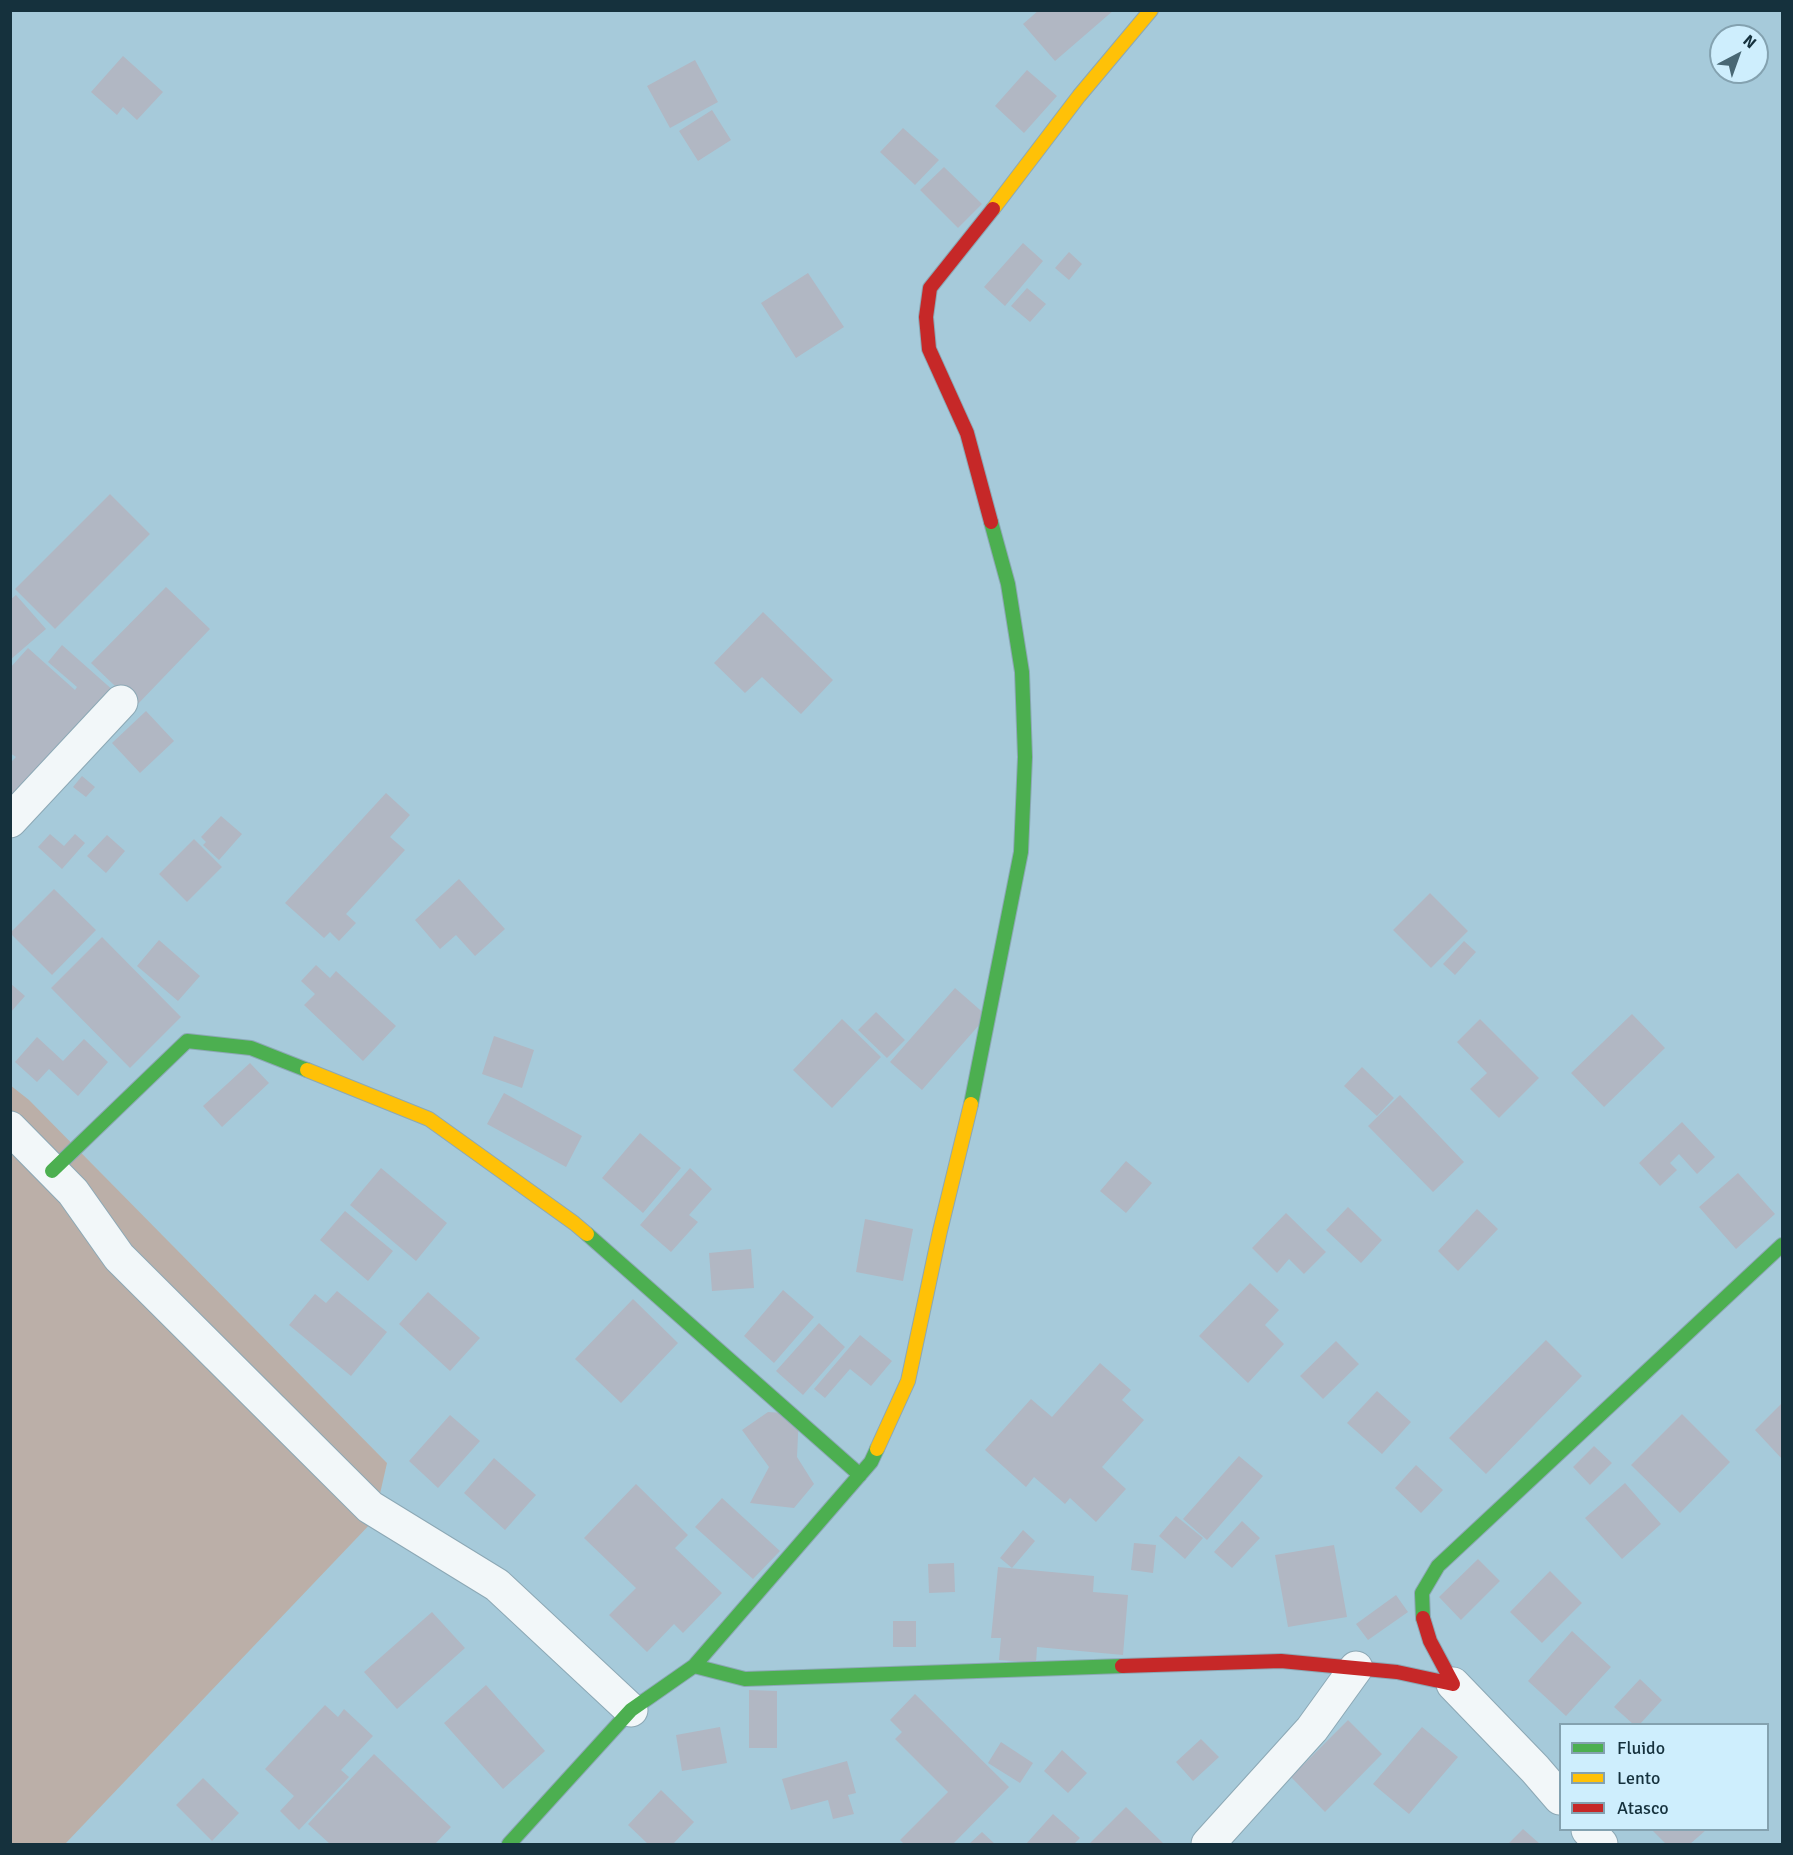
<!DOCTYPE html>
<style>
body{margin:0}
#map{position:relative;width:1793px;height:1855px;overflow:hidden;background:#a6cada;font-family:Signika,sans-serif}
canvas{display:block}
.frame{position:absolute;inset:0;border:12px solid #15313d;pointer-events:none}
.legend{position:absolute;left:1559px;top:1723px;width:210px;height:108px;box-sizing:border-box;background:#ceeefd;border:2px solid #84a2b0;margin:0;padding:8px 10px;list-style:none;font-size:18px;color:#15313d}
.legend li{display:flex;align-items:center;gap:12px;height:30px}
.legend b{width:30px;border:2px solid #84a2b0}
.north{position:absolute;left:1709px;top:24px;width:60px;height:60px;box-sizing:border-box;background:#ceeefd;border:2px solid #84a2b0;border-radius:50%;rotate:41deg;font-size:16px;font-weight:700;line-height:24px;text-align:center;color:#15313d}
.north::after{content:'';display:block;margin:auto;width:21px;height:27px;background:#486774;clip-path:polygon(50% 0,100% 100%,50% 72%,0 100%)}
</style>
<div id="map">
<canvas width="1793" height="1855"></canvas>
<div class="frame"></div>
<ul class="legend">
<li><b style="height:8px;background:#4caf50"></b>Fluido</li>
<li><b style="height:8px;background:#ffc107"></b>Lento</li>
<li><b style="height:8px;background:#c62828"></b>Atasco</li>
</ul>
<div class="north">N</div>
</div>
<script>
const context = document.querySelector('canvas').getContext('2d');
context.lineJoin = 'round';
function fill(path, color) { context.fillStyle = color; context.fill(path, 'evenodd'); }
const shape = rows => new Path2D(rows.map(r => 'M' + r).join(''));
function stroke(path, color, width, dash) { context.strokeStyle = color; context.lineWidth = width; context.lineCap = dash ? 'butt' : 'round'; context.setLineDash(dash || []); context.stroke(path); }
const green = shape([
 [10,1085,29,1100,387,1463,374,1520,65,1844,11,1844]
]);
const building = shape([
 [1039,10,1114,10,1055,61,1023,24],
 [123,56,163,92,137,120,123,107,117,115,91,92],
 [695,60,718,102,670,128,647,86],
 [1027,70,1057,96,1024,133,995,106],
 [712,110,731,140,698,161,679,131],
 [903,128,939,160,915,185,880,152],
 [944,167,982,204,958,228,920,190],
 [1023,243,1043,261,1005,306,984,287],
 [1069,252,1082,264,1069,280,1055,268],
 [808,273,844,327,796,358,761,303],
 [1027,288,1046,304,1030,322,1011,306],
 [110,494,150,534,55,629,15,589],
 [166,587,210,629,136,706,91,663],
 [16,595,46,629,10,660,10,600],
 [763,612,833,680,801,714,762,677,745,693,714,663],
 [62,645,115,692,10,812,10,763,16,757,10,753,10,668,28,648,75,690,77,687,48,662],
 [146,711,174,741,140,773,112,743],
 [82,776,95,787,86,797,73,787],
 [386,793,410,815,390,837,405,850,346,914,356,923,339,941,330,932,324,938,285,903],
 [221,816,242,834,219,860,203,845,206,842,201,837],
 [50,834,64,846,75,834,85,843,62,869,38,847],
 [107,835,125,851,106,873,87,856],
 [194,839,222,867,187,902,159,874],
 [459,879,505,929,475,956,456,935,440,949,415,920],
 [54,889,96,930,52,975,10,933],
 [1430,893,1468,931,1431,968,1393,930],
 [102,937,181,1017,130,1068,51,988],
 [159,940,200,976,178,1001,137,966],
 [1464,941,1476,952,1455,975,1443,964],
 [316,965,330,978,336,971,396,1026,363,1061,304,1005,315,994,301,981],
 [10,983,25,996,10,1013],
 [955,988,987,1016,922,1090,890,1062],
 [876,1012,905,1040,887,1058,858,1030],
 [1632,1014,1665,1048,1604,1107,1571,1073],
 [842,1019,881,1057,832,1108,793,1070],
 [1480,1019,1539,1078,1499,1118,1470,1089,1487,1073,1457,1042],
 [494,1036,534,1050,522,1088,482,1074],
 [37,1037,63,1061,84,1039,108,1062,78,1096,49,1069,37,1082,15,1062],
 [250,1063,269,1083,222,1127,203,1106],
 [1362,1067,1394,1098,1377,1116,1344,1086],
 [504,1093,582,1136,566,1167,487,1124],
 [1400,1095,1464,1162,1433,1192,1368,1126],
 [1682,1122,1715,1157,1697,1174,1679,1154,1670,1163,1677,1170,1660,1186,1639,1163],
 [640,1133,681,1168,643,1213,602,1178],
 [1126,1161,1152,1183,1126,1213,1100,1191],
 [381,1168,447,1223,416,1261,350,1205],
 [690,1168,712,1189,689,1215,698,1222,671,1252,640,1225],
 [1738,1173,1775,1214,1736,1249,1699,1207],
 [1348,1207,1382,1240,1361,1263,1326,1230],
 [1477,1209,1498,1229,1458,1271,1438,1251],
 [345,1211,393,1251,368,1281,320,1240],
 [1286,1213,1326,1252,1304,1274,1289,1259,1277,1273,1252,1248],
 [865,1219,913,1229,903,1281,856,1272],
 [751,1249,754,1288,712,1291,709,1253],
 [1250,1283,1279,1310,1265,1325,1284,1344,1248,1383,1199,1336],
 [783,1290,814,1317,774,1363,744,1336],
 [337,1291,387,1332,351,1376,289,1325,315,1294,326,1303],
 [428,1292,480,1338,450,1371,399,1324],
 [633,1299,678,1343,621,1403,575,1359],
 [819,1323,845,1347,803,1395,776,1371],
 [860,1335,892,1361,871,1386,850,1369,825,1398,814,1389],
 [1546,1340,1582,1376,1486,1474,1449,1438],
 [1336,1341,1359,1364,1323,1399,1300,1376],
 [1100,1363,1131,1390,1122,1400,1144,1420,1102,1467,1126,1489,1096,1522,1070,1498,1065,1504,1034,1477,1026,1487,985,1450,1031,1399,1052,1417],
 [1377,1391,1411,1422,1382,1454,1347,1423],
 [1782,1403,1782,1459,1755,1430],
 [768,1412,799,1414,797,1457,814,1484,794,1508,750,1503,769,1467,742,1430],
 [1682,1414,1730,1462,1680,1513,1631,1465],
 [450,1415,480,1441,438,1488,409,1461],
 [1594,1446,1612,1463,1590,1485,1573,1467],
 [1239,1456,1263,1476,1207,1540,1183,1519],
 [494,1458,536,1495,505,1530,464,1493],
 [1416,1465,1443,1490,1421,1513,1395,1488],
 [1625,1483,1661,1524,1622,1559,1585,1518],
 [636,1484,688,1535,675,1548,722,1593,683,1633,674,1624,647,1652,609,1615,636,1588,584,1538],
 [722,1498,780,1551,753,1579,695,1527],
 [1176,1516,1203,1538,1185,1559,1159,1536],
 [1242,1521,1260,1538,1232,1568,1214,1552],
 [1023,1530,1035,1541,1012,1568,1000,1558],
 [1134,1543,1156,1545,1153,1573,1131,1570],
 [1334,1545,1347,1617,1288,1627,1275,1555],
 [1478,1559,1500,1581,1461,1620,1439,1597],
 [954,1563,955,1592,929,1593,928,1564],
 [998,1567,1094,1576,1093,1592,1128,1595,1123,1655,1037,1647,1036,1663,999,1660,1001,1638,991,1638],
 [1550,1571,1582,1603,1542,1643,1510,1612],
 [1396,1595,1408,1612,1368,1640,1356,1624],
 [432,1612,465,1648,397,1709,364,1672],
 [893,1621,916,1621,916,1647,893,1647],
 [1572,1631,1611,1667,1566,1716,1528,1681],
 [1640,1679,1662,1700,1640,1724,1633,1724,1614,1707],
 [486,1685,545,1751,503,1789,444,1723],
 [749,1690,777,1691,777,1748,749,1748],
 [915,1694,1009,1787,953,1844,904,1844,900,1840,948,1792,895,1739,902,1732,890,1720],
 [325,1705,338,1717,344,1709,373,1736,341,1770,349,1777,299,1830,280,1811,294,1796,265,1769],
 [1348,1720,1382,1754,1325,1812,1291,1777],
 [720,1727,727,1763,682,1771,676,1735],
 [1422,1727,1458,1757,1409,1814,1373,1784],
 [1201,1739,1219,1757,1193,1781,1176,1762],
 [1001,1742,1033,1763,1020,1783,988,1763],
 [1062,1750,1087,1773,1068,1793,1044,1771],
 [374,1754,451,1827,435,1844,330,1844,308,1824],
 [847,1761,856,1793,848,1795,854,1814,833,1819,828,1800,791,1810,782,1779],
 [203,1778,239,1813,212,1841,176,1805],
 [661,1790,694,1822,673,1844,648,1844,628,1825],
 [1126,1807,1164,1844,1089,1844],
 [1053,1814,1080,1838,1074,1844,1026,1844],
 [1523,1829,1540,1844,1508,1844],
 [1652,1830,1706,1830,1690,1844,1666,1844],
 [982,1832,995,1844,969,1844]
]);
const street = shape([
 [10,821,121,702],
 [10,1128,73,1192,119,1257,370,1507,497,1585,631,1710],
 [1453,1684,1535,1769,1560,1798],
 [1588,1830,1601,1844],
 [1208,1844,1312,1729,1356,1668]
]);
const fast = shape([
 [971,1104,1021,852,1025,757,1022,672,1008,584,991,522],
 [52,1171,187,1041,251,1048,307,1070],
 [587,1234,860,1475],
 [1423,1618,1422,1593,1438,1566,1782,1245],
 [694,1666,745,1679,1122,1666],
 [509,1844,631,1710,694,1666,871,1462,877,1449]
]);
const slow = shape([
 [993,209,1079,96,1151,10],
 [307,1070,429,1119,574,1223,587,1234],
 [877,1449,908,1381,940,1231,971,1104]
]);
const jam = shape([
 [991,522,967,433,929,349,926,317,930,288,993,209],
 [1122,1666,1281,1661,1397,1672,1453,1684,1430,1641,1423,1618]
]);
fill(green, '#bbafa8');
fill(building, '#b1b7c3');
stroke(street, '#8ca8b5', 35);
stroke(fast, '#8ca8b5', 16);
stroke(slow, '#8ca8b5', 16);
stroke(jam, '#8ca8b5', 16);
stroke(street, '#f2f7f9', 33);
stroke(fast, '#4caf50', 14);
stroke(slow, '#ffc107', 14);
stroke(jam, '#c62828', 14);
</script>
